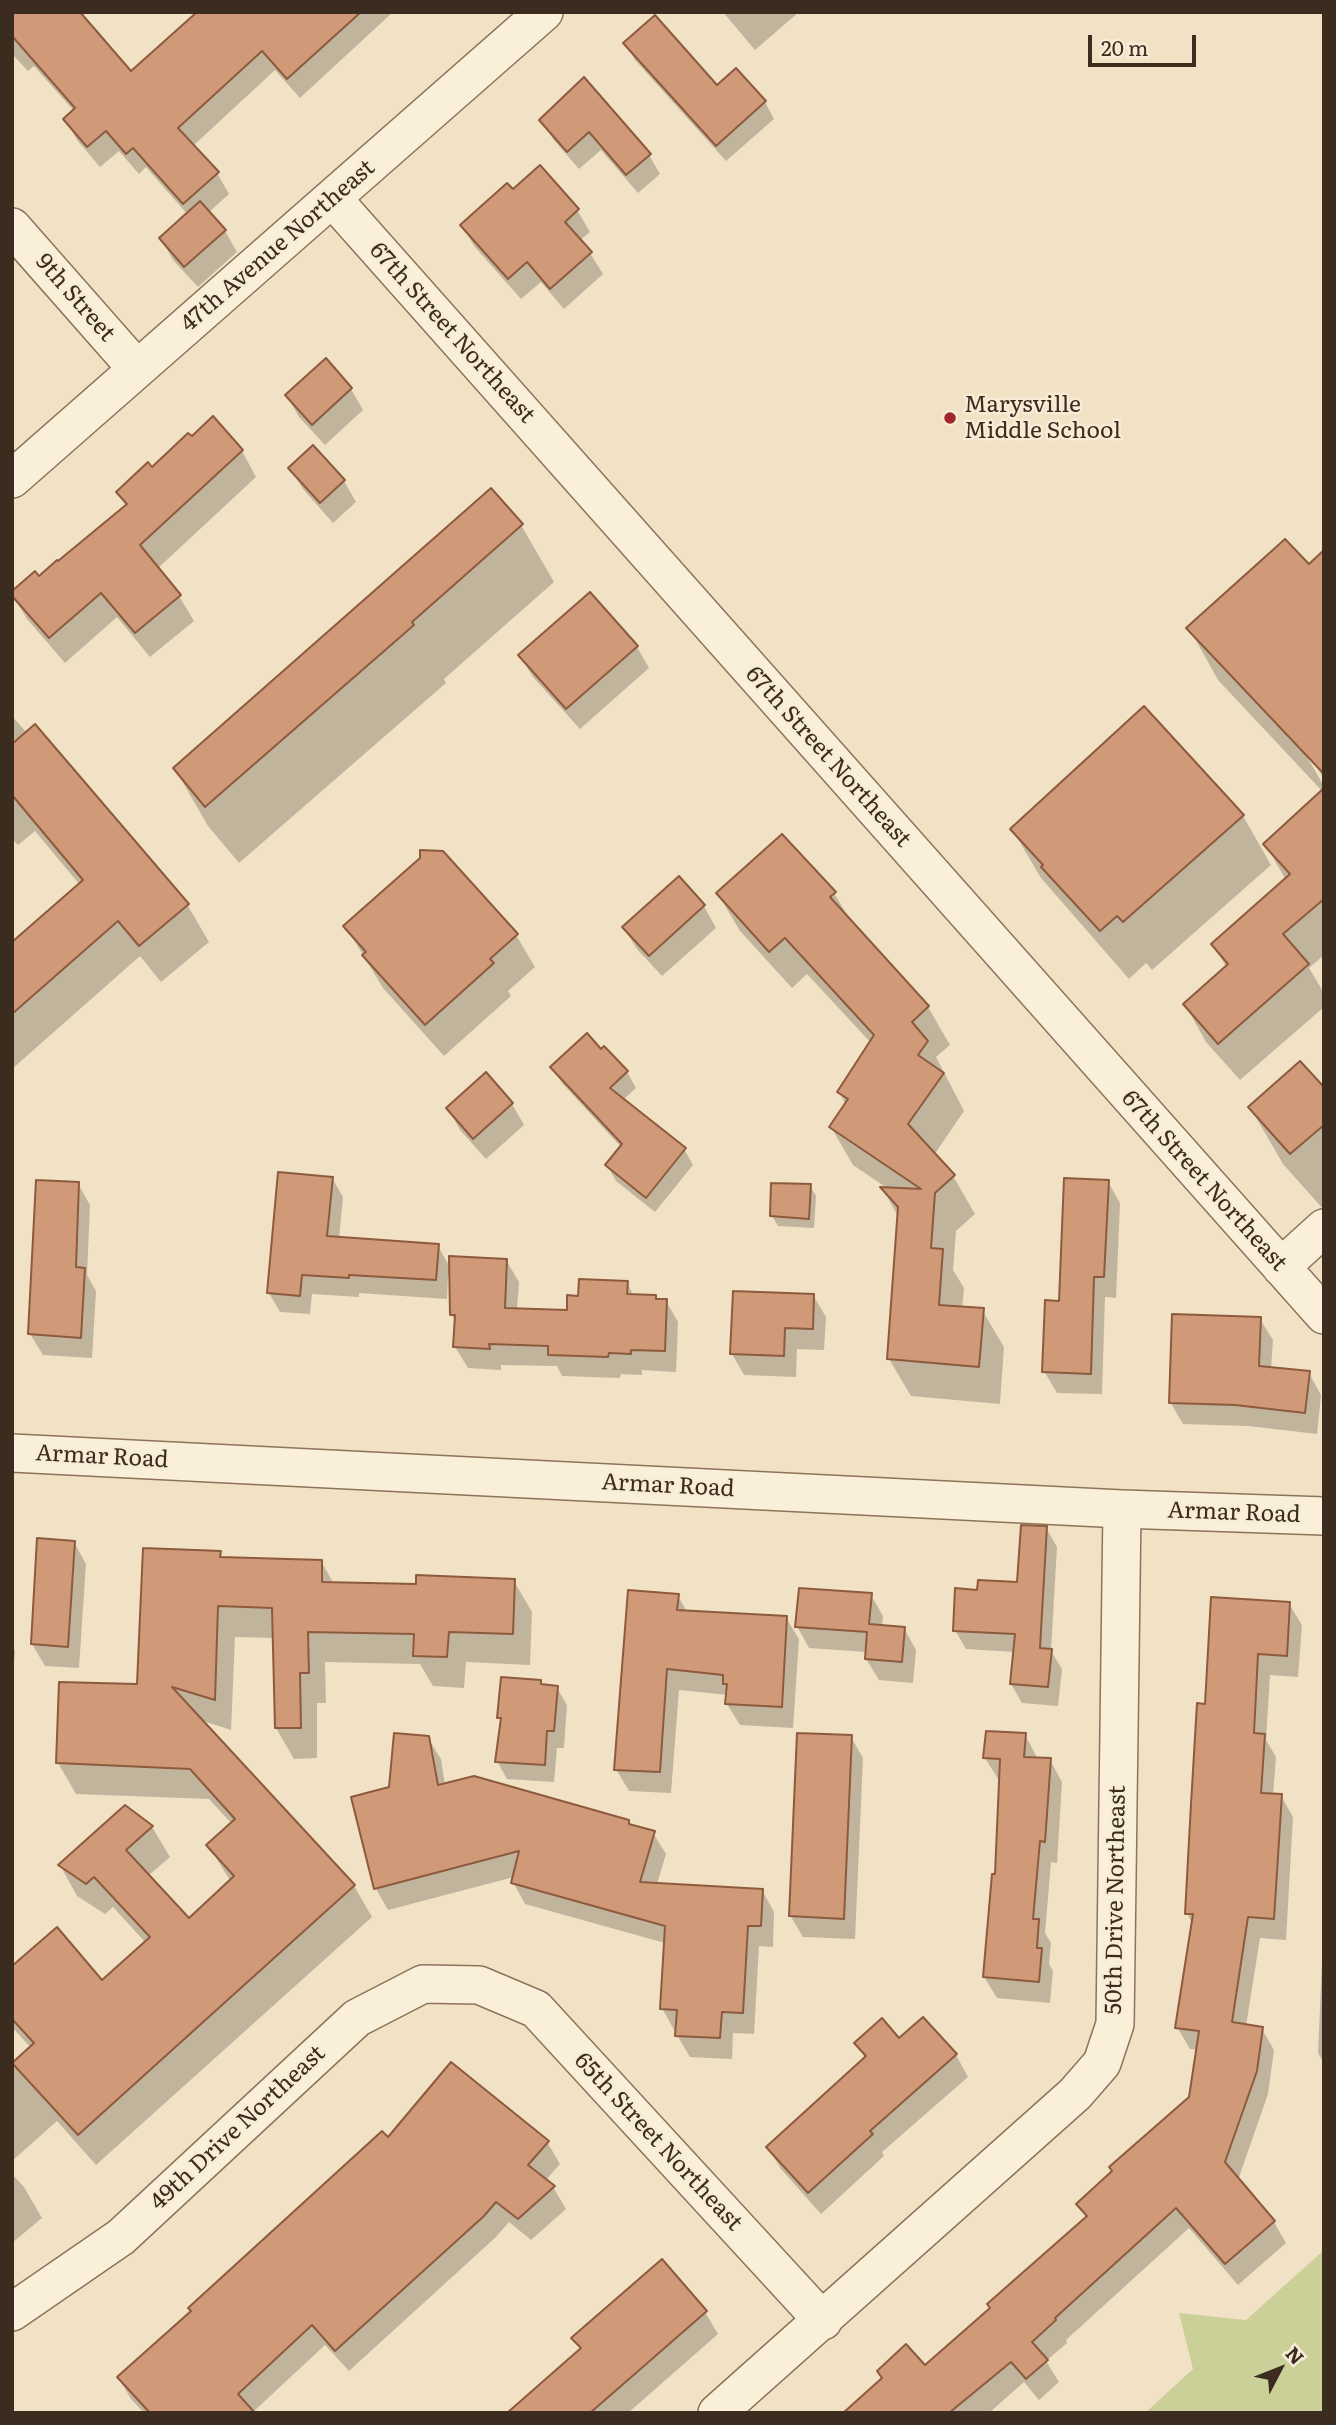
<!DOCTYPE html>
<style>
body{margin:0}
#map{position:relative;width:1336px;height:2425px;overflow:hidden;background:#f1e2c5;font-family:Literata,serif}
canvas{display:block}
.frame{position:absolute;inset:0;border:14px solid #3c2c1f;pointer-events:none}
.north{position:absolute;left:1245px;top:2334px;width:70px;height:70px;-webkit-text-stroke:5px #f7ecd5;paint-order:stroke;rotate:48deg;font-size:19px;font-weight:700;line-height:28px;text-align:center;color:#3c2c1f}
.north::after{content:'';display:block;margin:auto;width:24px;height:32px;background:#3c2c1f;clip-path:polygon(50% 0,100% 100%,50% 72%,0 100%)}
.scale{position:absolute;left:1088px;top:35px;width:108px;height:32px;box-sizing:border-box;border:4px solid #3c2c1f;border-top:0;padding-left:9px;font-size:21px;line-height:24px;white-space:nowrap;color:#3c2c1f;-webkit-text-stroke:5px #f7ecd5;paint-order:stroke}
</style>
<div id="map">
<canvas width="1336" height="2425"></canvas>
<div class="frame"></div>
<div class="north">N</div>
<div class="scale">20 m</div>
</div>
<script>
const context = document.querySelector('canvas').getContext('2d');
context.lineJoin = 'round';
function fill(path, color) { context.fillStyle = color; context.fill(path, 'evenodd'); }
const shape = rows => new Path2D(rows.map(r => 'M' + r).join(''));
function stroke(path, color, width, dash) { context.strokeStyle = color; context.lineWidth = width; context.lineCap = dash ? 'butt' : 'round'; context.setLineDash(dash || []); context.stroke(path); }
function drawText(font, color, halo, rows, align = 'center') {
  context.font = font + ' Literata,serif'; context.lineWidth = 5; context.setLineDash([]); context.textBaseline = 'middle'; context.strokeStyle = halo; context.fillStyle = color; for (const [text, x, y, turn = 0] of rows) {
    context.save(); context.translate(x, y); context.rotate((+turn || 0) * Math.PI / 180); context.textAlign = isNaN(turn) ? turn : align; if (halo) context.strokeText(text, 0, 0); context.fillText(text, 0, 0); context.restore();
  }
}
const green = shape([
 [1324,2250,1324,2413,1145,2413,1193,2369,1179,2313,1246,2320]
]);
const shadow = shape([
 [12,12,131,73,199,12,393,12,300,98,275,70,193,146,217,173,229,194,208,213,225,231,237,252,198,287,173,260,161,239,188,215,146,167,139,174,119,151,100,167,77,140,65,119,74,111,34,66,28,71,12,54],
 [723,12,799,12,755,50],
 [625,43,717,88,736,71,765,102,774,119,726,161,635,60],
 [559,104,649,155,660,174,638,193,601,150,579,169,553,139,542,120],
 [513,192,577,210,590,232,579,241,590,253,603,274,564,309,541,282,521,299,474,246,462,225],
 [325,361,351,389,363,410,325,445,299,417,287,396],
 [242,451,256,477,157,569,179,596,194,621,150,657,117,617,65,663,27,619,12,594,39,578,126,507,118,492,152,469],
 [290,468,344,481,356,502,333,523,303,489],
 [521,525,554,582,444,679,446,683,239,863,208,826,175,769],
 [1324,584,1324,779,1309,754,1306,755,1324,786,1324,955,1309,968,1324,993,1324,1007,1240,1080,1206,1042,1185,1004,1227,968,1213,945,1286,880,1265,844,1323,792,1218,680,1189,628],
 [637,647,649,668,580,729,533,677,520,656],
 [1144,708,1243,816,1271,865,1152,970,1146,963,1129,979,1041,878,1012,829],
 [12,716,27,733,35,726,188,906,209,942,161,982,140,956,12,1069,12,944,80,885,35,831,18,845,12,839],
 [421,859,516,935,535,967,508,991,511,996,444,1056,383,988,346,927],
 [679,878,704,906,716,928,662,976,637,949,624,928],
 [834,893,853,925,928,1007,950,1045,936,1057,964,1111,934,1155,953,1176,975,1214,956,1231,953,1270,964,1288,962,1308,982,1310,1004,1347,1000,1404,911,1396,889,1359,899,1218,883,1189,890,1190,853,1165,831,1127,846,1105,839,1092,871,1043,807,974,792,988,740,931,718,894],
 [604,1048,627,1072,636,1088,623,1100,684,1149,693,1165,655,1212,616,1181,607,1165,621,1147,562,1083,553,1068],
 [1324,1089,1324,1210,1283,1164,1250,1107],
 [512,1104,524,1125,486,1159,460,1130,448,1108],
 [332,1178,343,1197,339,1239,438,1246,451,1269,506,1260,519,1282,517,1310,569,1311,580,1297,627,1283,634,1296,655,1297,657,1300,666,1301,678,1322,676,1372,642,1370,642,1375,621,1374,620,1378,562,1376,557,1366,501,1365,501,1370,468,1368,455,1347,456,1322,451,1314,451,1276,448,1276,447,1299,359,1293,359,1297,312,1294,310,1314,280,1312,269,1293],
 [1108,1182,1120,1203,1116,1298,1105,1297,1102,1394,1057,1393,1044,1371,1060,1302],
 [78,1184,90,1205,87,1275,96,1291,92,1358,43,1355,30,1334],
 [810,1186,816,1196,814,1228,778,1226,772,1216],
 [813,1295,826,1317,824,1350,797,1349,796,1377,744,1375,732,1354],
 [1260,1319,1273,1340,1271,1369,1309,1373,1321,1395,1317,1434,1248,1426,1183,1424,1170,1402],
 [1046,1528,1057,1547,1051,1651,1062,1669,1058,1706,1022,1703,1011,1684,1015,1652,966,1649,955,1630,979,1591,1019,1584],
 [74,1542,86,1564,79,1668,45,1666,32,1644],
 [220,1553,223,1559,321,1561,334,1584,417,1586,514,1581,532,1612,530,1665,466,1662,464,1688,433,1686,420,1664,325,1662,326,1703,317,1703,317,1758,294,1759,276,1728,274,1638,235,1637,231,1730,200,1720,354,1886,372,1917,96,2165,57,2121,12,2161,12,2064,31,2048,12,2027,12,1969,102,1983,146,1943,113,1907,105,1914,77,1896,60,1865,152,1827,170,1857,148,1876,189,1921,231,1882,208,1845,232,1824,209,1799,76,1794,58,1763,139,1686],
 [871,1595,883,1616,882,1627,904,1628,916,1650,913,1683,879,1680,866,1659,867,1652,809,1648,797,1626],
 [678,1596,687,1612,786,1618,799,1639,793,1728,740,1725,727,1704,728,1695,679,1690,671,1793,629,1791,616,1769],
 [1289,1604,1302,1625,1298,1677,1270,1675,1266,1740,1276,1757,1273,1796,1281,1796,1293,1817,1286,1940,1260,1938,1246,2026,1262,2029,1274,2050,1268,2094,1238,2180,1274,2222,1286,2243,1238,2285,1189,2228,1066,2340,1067,2343,1046,2361,1059,2382,1039,2400,1024,2382,989,2413,846,2413,925,2367,992,2309,1087,2219,1078,2204,1191,2098,1198,2050,1190,2049,1177,2027,1193,1925,1187,1913,1206,1705],
 [12,1647,15,1651,12,1684],
 [542,1686,557,1688,567,1705,564,1748,557,1748,554,1782,507,1779,497,1761,502,1722,499,1718],
 [1025,1735,1038,1759,1050,1760,1062,1782,1057,1863,1051,1862,1045,1933,1051,1943,1049,1964,1053,1971,1050,2003,997,1998,984,1977,996,1876,1001,1779,998,1779,985,1758],
 [851,1737,863,1758,855,1939,803,1937,790,1915],
 [428,1738,441,1759,445,1785,628,1822,631,1826,653,1833,666,1854,657,1884,762,1890,774,1912,773,1947,759,1946,754,2034,733,2033,732,2059,690,2057,677,2035,678,2030,674,2030,662,2008,665,1943,525,1904,513,1882,514,1877,388,1910,376,1889,353,1798,391,1789],
 [1324,1740,1324,1778,1322,1775],
 [1324,1917,1324,2063,1318,2053],
 [923,2019,956,2055,968,2077,882,2152,884,2156,821,2214,781,2169,768,2148,866,2060,856,2043,899,2040],
 [388,2139,547,2142,560,2164,545,2181,553,2187,566,2209,531,2240,509,2222,496,2237,349,2371,325,2345,252,2413,144,2413,131,2399,119,2378],
 [12,2174,24,2187,42,2218,12,2243],
 [705,2312,718,2334,628,2413,519,2413,581,2350,574,2338]
]);
const building = shape([
 [12,12,80,12,131,71,197,12,361,12,287,79,262,51,178,128,219,172,183,204,133,148,126,154,106,131,87,147,63,119,75,108,12,36,12,12],
 [655,15,717,85,736,68,766,101,716,146,623,43,655,15],
 [584,77,651,154,626,175,589,132,567,152,539,120,584,77],
 [540,165,579,209,565,222,592,252,550,289,527,262,508,279,460,225,507,183,513,189,540,165],
 [200,201,226,230,184,267,159,238,200,201],
 [326,358,352,388,312,425,285,395,326,358],
 [213,416,243,450,140,545,181,595,135,633,101,593,49,638,12,596,12,591,35,571,39,576,57,560,58,561,127,504,116,492,148,462,152,467,188,433,192,436,213,416],
 [313,445,345,480,320,503,288,468,313,445],
 [491,488,523,524,412,622,414,625,205,807,173,768,491,488],
 [1285,539,1309,564,1324,550,1324,774,1186,628,1285,539],
 [590,592,638,646,566,709,518,655,590,592],
 [1144,706,1244,815,1123,922,1117,916,1100,931,1041,867,1043,865,1010,829,1144,706],
 [35,724,189,904,139,946,118,921,12,1014,12,942,83,880,12,795,12,744,35,724],
 [1324,788,1324,899,1283,934,1309,964,1218,1044,1183,1004,1228,964,1211,944,1290,874,1263,844,1324,788],
 [782,834,836,892,830,897,929,1006,912,1022,928,1041,918,1055,944,1073,908,1124,955,1175,935,1193,931,1248,943,1249,939,1305,984,1308,979,1367,887,1359,898,1207,880,1187,921,1189,829,1127,848,1099,837,1092,874,1035,785,938,769,952,716,893,782,834],
 [420,850,443,851,518,934,490,959,494,963,425,1025,362,955,366,952,343,926,420,858,420,850],
 [679,876,705,905,649,956,622,927,679,876],
 [587,1033,601,1049,604,1046,628,1071,610,1088,686,1148,646,1198,605,1165,622,1144,550,1067,587,1033],
 [1300,1061,1324,1087,1324,1125,1290,1154,1248,1107,1300,1061],
 [486,1072,513,1103,473,1139,446,1108,486,1072],
 [278,1172,333,1177,327,1236,439,1244,436,1280,349,1275,349,1278,302,1275,300,1296,267,1293,278,1172],
 [1064,1178,1109,1180,1104,1277,1094,1277,1091,1374,1042,1372,1045,1300,1059,1301,1064,1178],
 [36,1180,79,1182,76,1267,85,1268,81,1338,28,1334,36,1180],
 [771,1183,811,1184,809,1219,770,1216,771,1183],
 [449,1256,507,1259,505,1308,567,1310,567,1295,578,1296,579,1279,628,1281,627,1294,656,1295,656,1299,667,1299,665,1351,631,1350,631,1354,609,1353,608,1357,548,1355,548,1346,489,1344,490,1349,453,1347,455,1315,450,1315,449,1256],
 [733,1291,814,1294,813,1329,785,1328,784,1356,730,1354,733,1291],
 [1172,1314,1261,1317,1259,1366,1310,1371,1305,1413,1235,1405,1169,1403,1172,1314],
 [1021,1525,1047,1526,1040,1648,1052,1649,1048,1687,1010,1684,1015,1634,953,1631,955,1588,977,1590,978,1580,1017,1582,1021,1525],
 [37,1538,75,1541,68,1647,31,1644,37,1538],
 [143,1548,221,1551,220,1557,322,1560,322,1582,416,1584,416,1575,515,1579,513,1634,449,1632,447,1657,413,1656,414,1634,308,1632,309,1673,300,1673,301,1728,275,1728,272,1608,218,1606,215,1700,172,1687,355,1885,78,2135,12,2063,34,2043,12,2019,12,1966,57,1927,102,1980,150,1937,94,1877,86,1884,58,1865,125,1805,153,1826,126,1850,189,1918,234,1876,206,1845,235,1819,190,1769,56,1763,59,1682,137,1684,143,1548],
 [799,1588,872,1593,869,1624,905,1627,902,1662,865,1659,867,1632,795,1627,799,1588],
 [628,1590,679,1594,677,1610,787,1616,782,1707,725,1704,727,1684,723,1684,723,1675,667,1669,660,1772,614,1770,628,1590],
 [1211,1597,1290,1602,1287,1656,1258,1654,1254,1733,1265,1734,1261,1793,1282,1794,1274,1919,1248,1917,1232,2022,1263,2027,1257,2071,1225,2162,1275,2221,1225,2264,1176,2208,1055,2318,1056,2320,1032,2342,1048,2360,1026,2379,1011,2362,949,2413,843,2413,882,2378,877,2371,906,2344,925,2365,990,2308,987,2304,1087,2216,1076,2204,1112,2171,1109,2167,1189,2097,1199,2031,1175,2028,1193,1914,1185,1914,1191,1804,1197,1703,1205,1704,1211,1597],
 [501,1677,541,1680,541,1684,558,1686,554,1731,547,1731,545,1765,495,1762,501,1718,497,1718,501,1677],
 [986,1731,1026,1733,1024,1757,1051,1758,1045,1842,1040,1841,1033,1919,1039,1919,1037,1948,1042,1948,1039,1982,983,1977,992,1874,995,1874,1000,1759,983,1758,986,1731],
 [394,1733,429,1736,438,1785,474,1776,629,1820,629,1824,655,1831,640,1882,763,1889,761,1926,748,1926,743,2013,722,2012,720,2038,675,2036,677,2010,660,2009,665,1926,511,1883,519,1851,374,1889,351,1797,389,1787,394,1733],
 [797,1733,852,1735,844,1919,789,1916,797,1733],
 [923,2017,957,2054,870,2131,873,2134,808,2193,766,2147,866,2056,854,2043,882,2018,899,2038,923,2017],
 [451,2062,549,2141,528,2165,555,2186,518,2219,496,2202,484,2216,335,2351,312,2325,238,2394,255,2413,150,2413,117,2377,191,2311,188,2308,382,2131,388,2137,451,2062],
 [662,2259,707,2311,590,2413,507,2413,581,2348,571,2338,662,2259]
]);
const minor = shape([
 [332,198,1324,1315],
 [12,227,137,369],
 [12,479,544,12],
 [1281,1267,1324,1228],
 [12,1453,1122,1509,1324,1516],
 [12,2312,121,2237,357,2018,423,1984,479,1985,536,2009,823,2321],
 [717,2413,1075,2094,1102,2063,1115,2024,1122,1509]
]);
const markers = [
 [950,418,7,"#9f272d"]
];
const streetNames = [
 ["47th Avenue Northeast",278,246,-41],
 ["9th Street",75,298,49],
 ["67th Street Northeast",452,333,48],
 ["67th Street Northeast",828,757,48],
 ["67th Street Northeast",1204,1181,48],
 ["Armar Road",102,1457,3],
 ["Armar Road",668,1486,3],
 ["Armar Road",1234,1513,2],
 ["50th Drive Northeast",1116,1900,-89],
 ["49th Drive Northeast",238,2128,-43],
 ["65th Street Northeast",658,2142,47]
];
const poiNames = [
 ["Marysville",964,405],
 ["Middle School",964,431]
];
fill(green, '#cbd098');
fill(shadow, '#0003');
fill(building, '#d09a79');
stroke(building, '#8d5a3e', 2);
stroke(minor, '#8d735a', 40);
stroke(minor, '#faefd9', 37);
for (const [x, y, r, color] of markers) { const dot = new Path2D(); dot.arc(x, y, r, 0, 2 * Math.PI); context.fillStyle = color; context.fill(dot); stroke(dot, '#f7ecd5', 2.5); }
drawText('23px', '#3c2c1f', '#f7ecd5', streetNames);
drawText('23px', '#3c2c1f', '#f7ecd5', poiNames, 'left');
</script>
